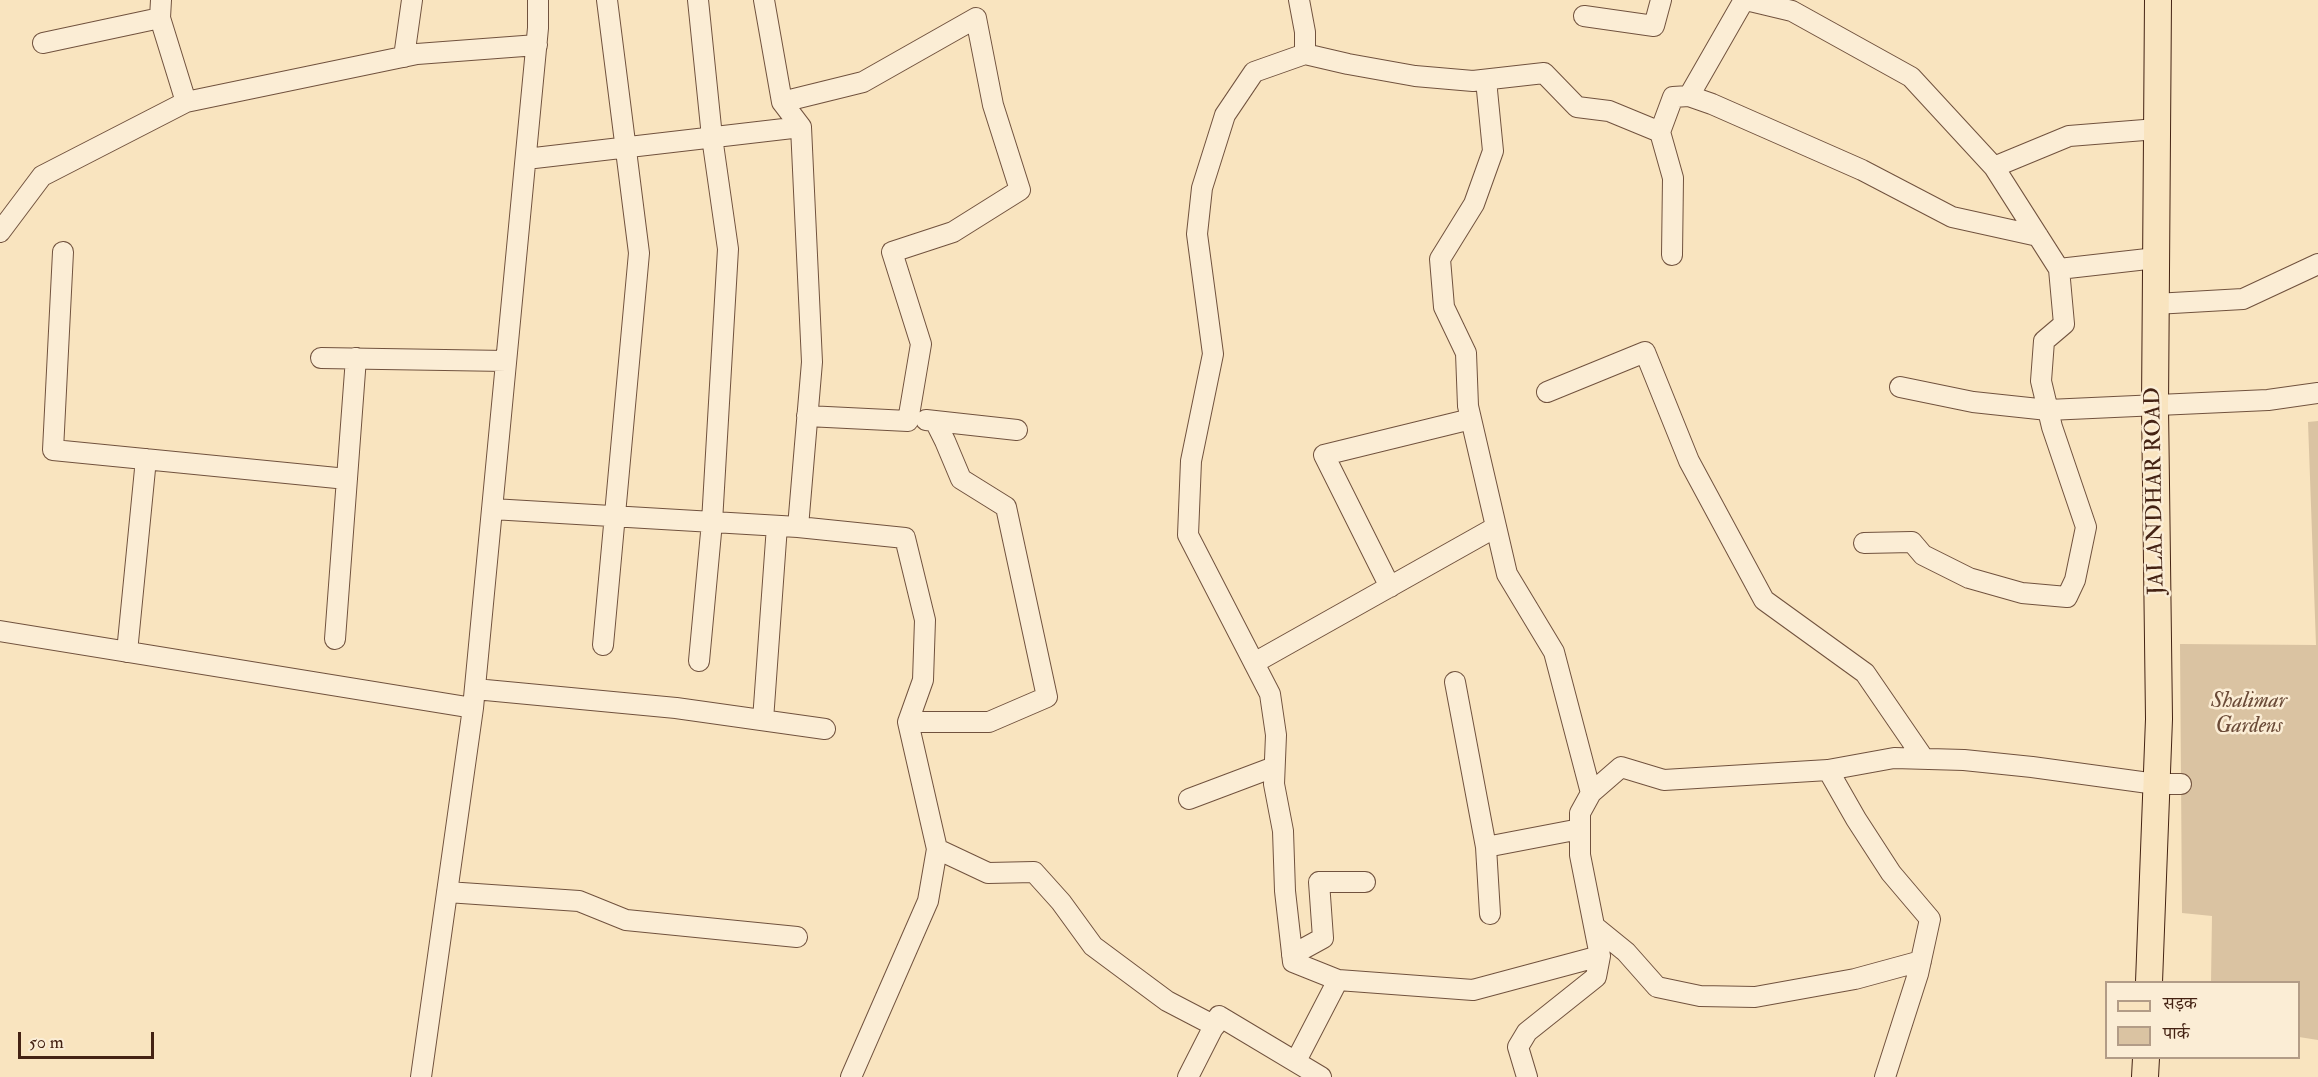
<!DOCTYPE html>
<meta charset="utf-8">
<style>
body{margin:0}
#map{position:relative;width:2318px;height:1077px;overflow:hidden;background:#f9e4bf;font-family:"IM FELL Double Pica","Noto Serif Devanagari",serif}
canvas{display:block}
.legend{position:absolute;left:2105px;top:981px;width:195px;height:78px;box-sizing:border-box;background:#fbedd5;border:2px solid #b29c87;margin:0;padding:8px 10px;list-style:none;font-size:18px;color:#442213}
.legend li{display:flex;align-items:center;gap:12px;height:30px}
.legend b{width:30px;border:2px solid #b29c87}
.scale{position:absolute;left:18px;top:1032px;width:136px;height:27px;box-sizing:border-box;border:3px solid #442213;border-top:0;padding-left:8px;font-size:18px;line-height:21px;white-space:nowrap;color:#442213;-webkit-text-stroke:4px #fbedd5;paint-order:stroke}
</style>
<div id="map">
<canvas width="2318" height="1077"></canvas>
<ul class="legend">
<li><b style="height:8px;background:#f9e4bf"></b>सड़क</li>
<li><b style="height:16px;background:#dac3a2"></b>पार्क</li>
</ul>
<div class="scale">50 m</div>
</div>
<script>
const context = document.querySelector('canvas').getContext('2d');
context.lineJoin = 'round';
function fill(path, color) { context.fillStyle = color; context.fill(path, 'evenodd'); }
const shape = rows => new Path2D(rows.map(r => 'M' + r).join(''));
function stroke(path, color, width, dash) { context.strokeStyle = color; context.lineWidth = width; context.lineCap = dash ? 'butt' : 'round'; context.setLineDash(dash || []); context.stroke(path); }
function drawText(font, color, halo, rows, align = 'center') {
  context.font = font + ' "IM FELL Double Pica",serif'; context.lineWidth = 5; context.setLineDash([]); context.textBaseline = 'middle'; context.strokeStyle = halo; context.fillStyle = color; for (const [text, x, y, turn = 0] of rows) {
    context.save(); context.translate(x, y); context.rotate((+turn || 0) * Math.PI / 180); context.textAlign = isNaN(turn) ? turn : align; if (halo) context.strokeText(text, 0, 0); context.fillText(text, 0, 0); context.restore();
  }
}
const green = shape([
 [2318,421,2318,1040,2299,1037,2298,982,2211,982,2212,916,2182,913,2180,644,2316,645,2308,422]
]);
const minor = shape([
 [161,0,160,18,186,102],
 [698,0,712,137,728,249,712,522,699,661],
 [1299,0,1305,32,1305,54],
 [1744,0,1689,96,1712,104,1862,170,1952,217,2038,236],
 [1746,0,1792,11,1911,77,1994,167,2059,269,2156,258],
 [1584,16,1654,26,1661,0],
 [43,43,160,18],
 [404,57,412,0],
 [1486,80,1493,151,1474,204,1440,259,1444,307,1466,353,1468,406,1507,574,1554,652,1591,793],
 [782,102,863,82,976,18,993,105,1020,190,953,232,892,252,921,344,908,421,807,416],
 [1660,132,1673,178,1672,255],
 [526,159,801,127],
 [1994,167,2069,136,2157,129],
 [0,232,42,176,186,102,417,54,537,45],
 [63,252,53,450,347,479],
 [2155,304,2243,299,2318,264],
 [321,358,506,361],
 [1900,387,1973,402,2048,410,2268,400,2318,393],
 [1547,392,1645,352,1689,461,1764,600,1865,673,1924,759],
 [926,420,1017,430],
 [492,509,798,527,812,362,801,127,782,102,764,0],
 [798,527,905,538,925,620,923,680,908,722,937,849,988,873,1034,872,1061,902,1093,946,1167,1001,1215,1026],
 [1864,543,1912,542,1923,555,1969,578,2022,593,2067,597,2075,580,2086,527,2052,427,2041,381,2044,341,2064,324,2059,269],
 [1390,587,1324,455,1471,419],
 [0,631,473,708],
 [335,639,356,358],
 [603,645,639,253,607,0],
 [127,652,146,459],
 [1254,663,1496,527],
 [1455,682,1486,847,1490,914],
 [475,689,676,708,825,729],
 [763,720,777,526],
 [908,722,989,722,1047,697,1006,507,961,479,945,441,935,421],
 [1828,770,1856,819,1891,873,1930,919,1918,974,1885,1077],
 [1189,799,1274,767],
 [1486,847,1580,829],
 [447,892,579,901,626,920,797,937],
 [1594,926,1626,952,1657,987,1700,996,1755,997,1855,979,1921,961],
 [1292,955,1323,938,1319,882,1365,882],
 [1338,980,1473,990,1600,956],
 [1296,1061,1338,980,1293,962,1285,891,1283,831,1274,784,1276,735,1270,694,1188,535,1191,461,1213,354,1197,234,1202,188,1225,115,1254,72,1305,54,1348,64,1415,76,1473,81,1544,73,1577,107,1609,111,1660,132,1673,97,1689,96],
 [421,1077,473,708,538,28,538,0],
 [851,1077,928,901,937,849],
 [1188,1077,1219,1016,1321,1077],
 [1527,1077,1518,1047,1527,1032,1596,977,1600,956,1580,855,1580,813,1591,793,1621,767,1664,780,1828,770,1894,758,1964,760,2032,767,2156,784,2181,784]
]);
const major = shape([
 [2149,982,2159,719,2155,406,2158,0],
 [2145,1077,2146,1058]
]);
const streetNames = [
 ["JALANDHAR ROAD",2156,491,-91]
];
const parkNames = [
 ["Shalimar",2249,702],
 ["Gardens",2249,727]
];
fill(green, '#dac3a2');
stroke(minor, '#71523e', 22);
stroke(major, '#442213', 28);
stroke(minor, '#fbedd5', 20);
stroke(major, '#f9e4bf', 26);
drawText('22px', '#442213', '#fbedd5', streetNames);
drawText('italic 22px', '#6a4a37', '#fbedd5', parkNames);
</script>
